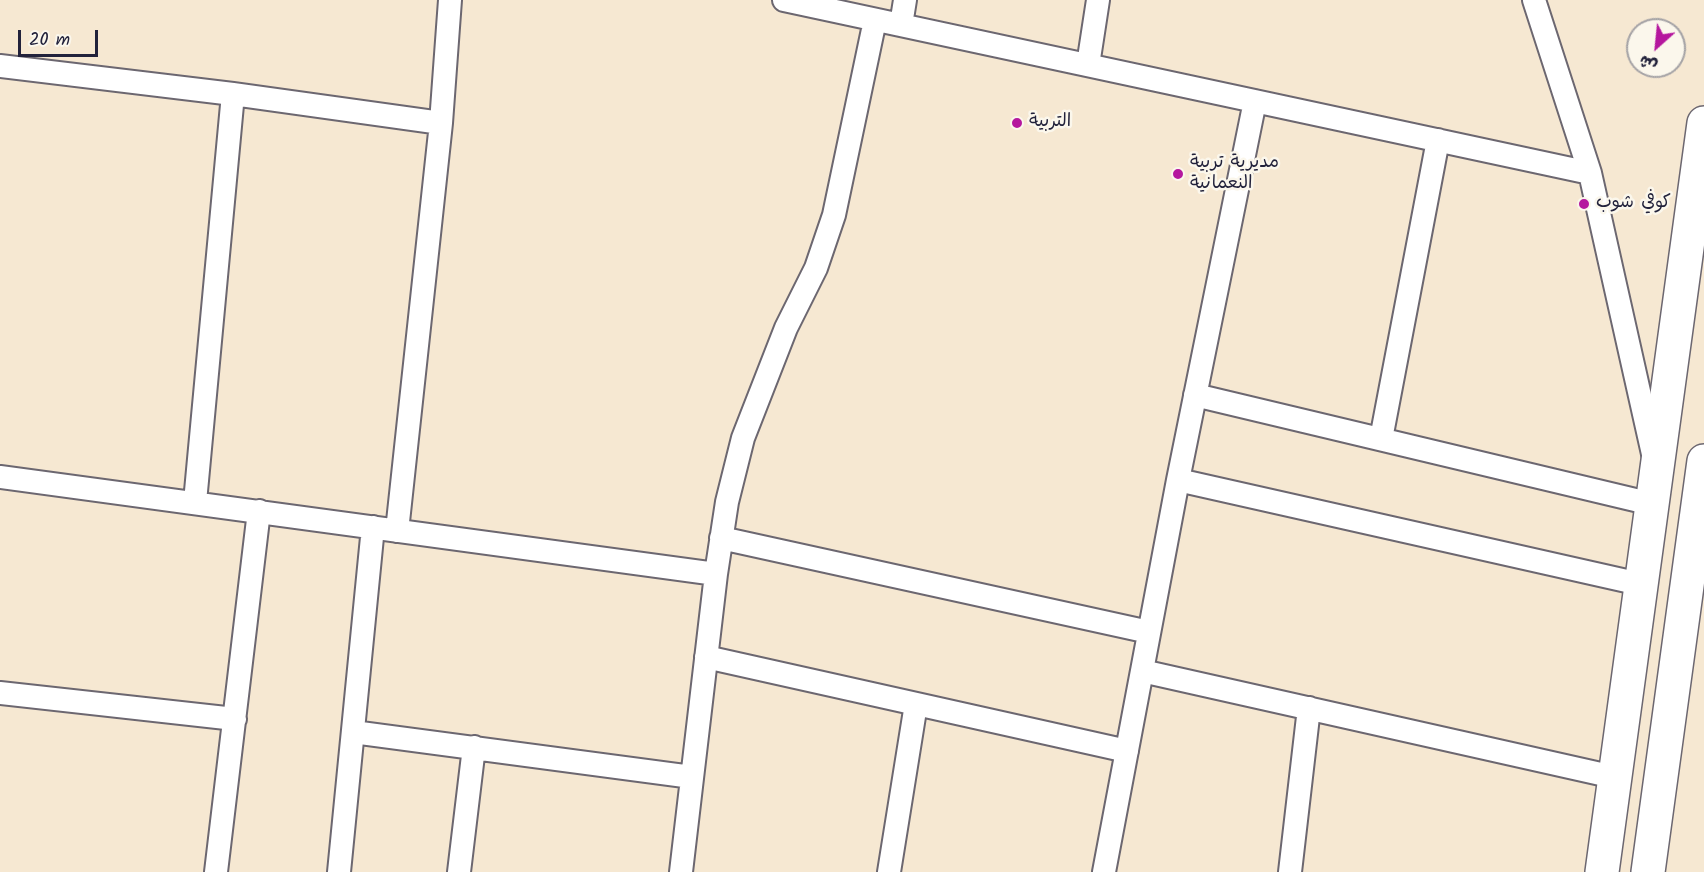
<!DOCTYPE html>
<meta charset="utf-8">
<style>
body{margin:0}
#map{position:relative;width:1704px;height:872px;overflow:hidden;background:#f6e8d2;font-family:Kalam,"Playpen Sans Arabic",sans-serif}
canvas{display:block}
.north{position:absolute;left:1626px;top:18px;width:60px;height:60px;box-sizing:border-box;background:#fbf7ec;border:2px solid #a4a2a5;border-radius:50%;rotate:207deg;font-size:16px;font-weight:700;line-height:24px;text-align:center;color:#22223b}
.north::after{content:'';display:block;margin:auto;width:21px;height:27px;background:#b5179e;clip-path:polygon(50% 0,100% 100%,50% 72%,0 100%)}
.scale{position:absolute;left:18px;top:30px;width:80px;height:27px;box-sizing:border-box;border:3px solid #22223b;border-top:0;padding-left:8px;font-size:18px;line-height:21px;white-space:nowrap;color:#22223b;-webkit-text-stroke:4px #fbf7ec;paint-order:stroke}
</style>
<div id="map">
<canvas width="1704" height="872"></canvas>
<div class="north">ش</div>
<div class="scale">20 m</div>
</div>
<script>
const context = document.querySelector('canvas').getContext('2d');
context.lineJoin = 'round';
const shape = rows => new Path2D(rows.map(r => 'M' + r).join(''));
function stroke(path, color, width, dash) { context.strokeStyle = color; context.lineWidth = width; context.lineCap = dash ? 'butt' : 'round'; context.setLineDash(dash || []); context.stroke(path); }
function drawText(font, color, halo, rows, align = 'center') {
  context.font = font + ' Kalam,"Playpen Sans Arabic",sans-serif'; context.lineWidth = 5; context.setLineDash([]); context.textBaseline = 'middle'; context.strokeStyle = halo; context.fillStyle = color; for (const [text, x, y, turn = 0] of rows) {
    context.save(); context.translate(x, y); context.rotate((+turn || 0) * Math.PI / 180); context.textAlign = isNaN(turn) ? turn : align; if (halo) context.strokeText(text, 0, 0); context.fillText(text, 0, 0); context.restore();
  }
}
const street = shape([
 [784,0,1590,173],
 [1534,0,1590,173,1653,454],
 [901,25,905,0],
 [1088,65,1098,0],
 [0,66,233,94,441,123],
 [1195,395,1652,504],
 [1381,439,1438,140],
 [0,477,716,574],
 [1178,480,1640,584],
 [195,502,233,94],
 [397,531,441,123,450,0],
 [721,538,1149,632],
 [706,657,1127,751],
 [1142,671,1614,777],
 [0,693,235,719],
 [353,732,692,777],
 [216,872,259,511],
 [339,872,373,527],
 [459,872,474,747],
 [681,872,716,574,727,502,743,438,786,328,816,268,834,215,875,20],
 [889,872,916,704],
 [1104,872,1178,480,1255,101],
 [1290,872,1309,708]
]);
const primary = shape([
 [1602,872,1704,123],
 [1648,872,1704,461]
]);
const markers = [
 [1017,123,6,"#b5179e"],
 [1178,174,6,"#b5179e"],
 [1584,204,6,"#b5179e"]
];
const poiNames = [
 ["التربية",1029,123],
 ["مديرية تربية",1190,164],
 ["النعمانية",1190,185],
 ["كوفي شوب",1596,204]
];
stroke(street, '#6c6770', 26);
stroke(primary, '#6c6770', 36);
stroke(street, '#fff', 22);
stroke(primary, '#fff', 33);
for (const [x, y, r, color] of markers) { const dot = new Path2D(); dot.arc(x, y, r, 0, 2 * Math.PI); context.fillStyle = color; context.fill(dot); stroke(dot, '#fbf7ec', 2); }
drawText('18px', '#22223b', '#fbf7ec', poiNames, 'left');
</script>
